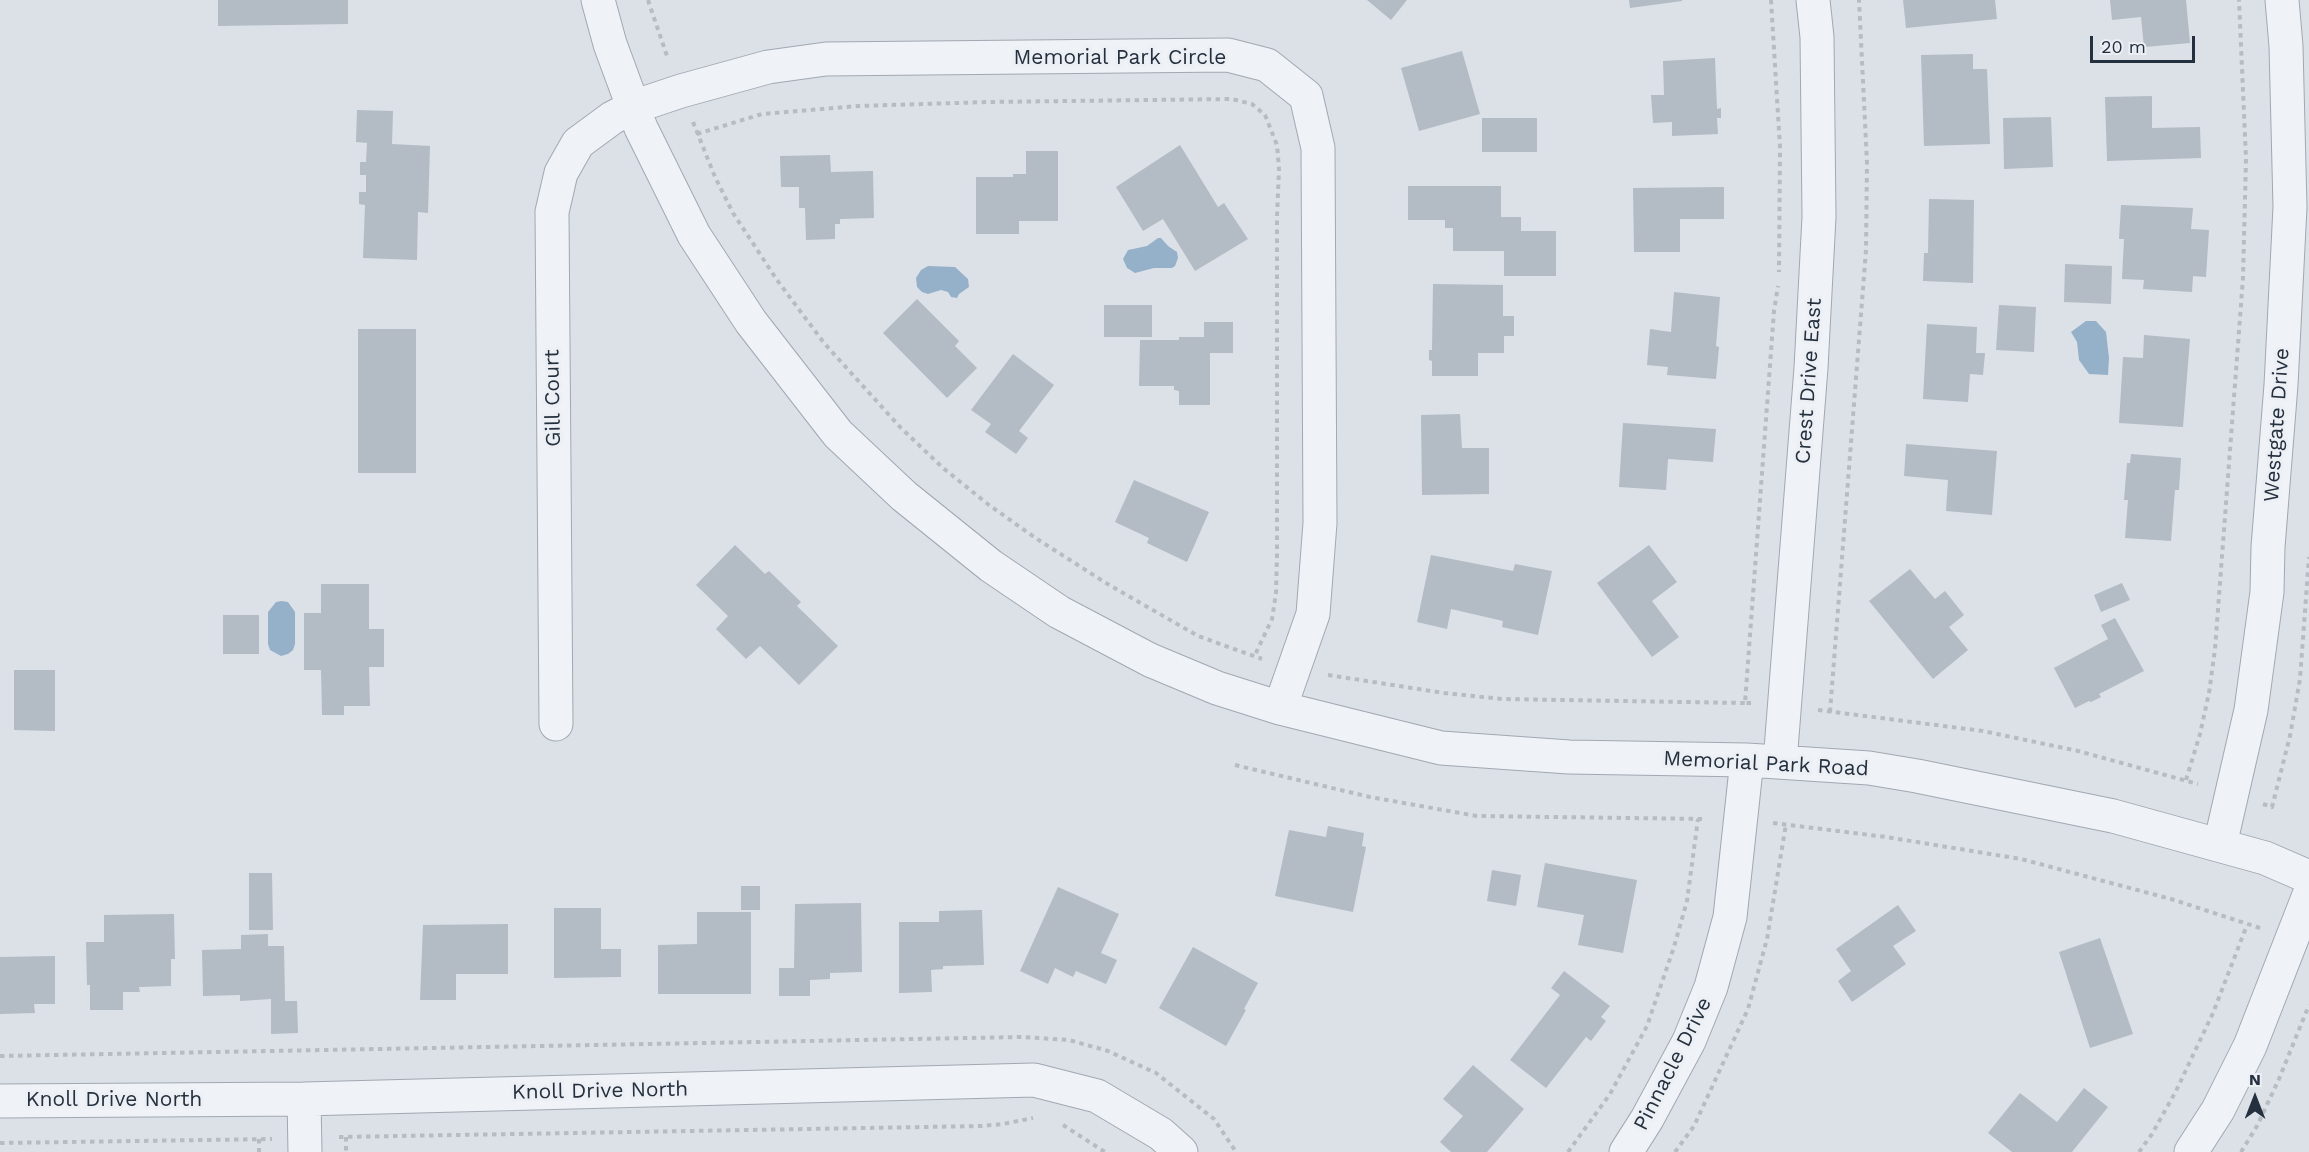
<!DOCTYPE html>
<style>
body{margin:0}
#map{position:relative;width:2309px;height:1152px;overflow:hidden;background:#dce1e7;font-family:"Work Sans",sans-serif}
canvas{display:block}
.north{position:absolute;left:2225px;top:1068px;width:60px;height:60px;-webkit-text-stroke:4px #ecf0f5;paint-order:stroke;rotate:0deg;font-size:16px;font-weight:700;line-height:24px;text-align:center;color:#25303e}
.north::after{content:'';display:block;margin:auto;width:21px;height:27px;background:#25303e;clip-path:polygon(50% 0,100% 100%,50% 72%,0 100%)}
.scale{position:absolute;left:2090px;top:36px;width:105px;height:27px;box-sizing:border-box;border:3px solid #25303e;border-top:0;padding-left:8px;font-size:18px;line-height:21px;white-space:nowrap;color:#25303e;-webkit-text-stroke:4px #ecf0f5;paint-order:stroke}
</style>
<div id="map">
<canvas width="2309" height="1152"></canvas>
<div class="north">N</div>
<div class="scale">20 m</div>
</div>
<script>
const context = document.querySelector('canvas').getContext('2d');
context.lineJoin = 'round';
function fill(path, color) { context.fillStyle = color; context.fill(path, 'evenodd'); }
const shape = rows => new Path2D(rows.map(r => 'M' + r).join(''));
function stroke(path, color, width, dash) { context.strokeStyle = color; context.lineWidth = width; context.lineCap = dash ? 'butt' : 'round'; context.setLineDash(dash || []); context.stroke(path); }
function drawText(font, color, halo, rows, align = 'center') {
  context.font = font + ' "Work Sans",sans-serif'; context.lineWidth = 6; context.setLineDash([]); context.textBaseline = 'middle'; context.strokeStyle = halo; context.fillStyle = color; for (const [text, x, y, turn = 0] of rows) {
    context.save(); context.translate(x, y); context.rotate((+turn || 0) * Math.PI / 180); context.textAlign = isNaN(turn) ? turn : align; if (halo) context.strokeText(text, 0, 0); context.fillText(text, 0, 0); context.restore();
  }
}
const water = shape([
 [1158,238,1161,238,1168,246,1177,252,1178,258,1175,266,1172,268,1154,268,1135,273,1127,268,1123,259,1128,250,1147,246],
 [928,266,955,267,968,279,969,287,959,294,957,298,951,297,948,292,941,290,928,294,922,292,917,287,916,278,921,270],
 [2086,321,2096,321,2106,332,2109,358,2108,375,2089,374,2079,360,2077,342,2071,332],
 [282,601,288,602,295,612,295,644,293,650,288,654,281,656,270,650,268,644,268,612,276,602]
]);
const building = shape([
 [218,0,348,0,348,24,218,26],
 [1367,0,1407,0,1391,20],
 [1629,0,1682,0,1682,1,1630,8],
 [1903,0,1995,0,1997,19,1906,28],
 [2110,0,2186,0,2190,43,2144,47,2141,17,2112,20],
 [1462,51,1480,114,1419,131,1401,68],
 [1973,54,1973,69,1987,69,1990,144,1924,146,1921,55],
 [1715,58,1717,109,1721,108,1721,118,1717,118,1718,134,1672,136,1672,122,1653,123,1651,95,1664,95,1663,61],
 [2152,96,2152,128,2200,127,2201,158,2107,161,2105,97],
 [357,110,393,111,392,144,430,146,428,213,418,212,417,260,363,258,365,205,359,204,359,192,366,192,366,175,360,175,360,162,366,162,367,143,356,142],
 [2051,117,2053,167,2004,169,2003,118],
 [1482,118,1537,118,1537,152,1482,152],
 [1180,145,1218,207,1224,203,1248,239,1195,271,1163,219,1143,231,1116,187],
 [1026,151,1058,151,1058,221,1019,221,1019,234,976,234,976,177,1013,177,1013,174,1026,174],
 [830,155,831,172,873,171,874,218,840,219,840,224,835,224,835,239,806,240,805,208,799,208,799,187,781,187,780,156],
 [1408,186,1501,186,1501,217,1521,217,1521,231,1556,231,1556,276,1504,276,1504,251,1453,251,1453,228,1445,228,1445,220,1408,220],
 [1724,187,1724,219,1680,219,1680,252,1634,252,1633,188],
 [1929,199,1974,200,1973,283,1923,281,1924,253,1928,253],
 [2121,205,2193,208,2191,229,2209,230,2206,277,2193,276,2192,292,2143,289,2144,280,2122,279,2124,239,2119,239],
 [2065,264,2112,266,2111,304,2064,302],
 [1433,284,1503,285,1503,316,1514,316,1514,336,1504,336,1504,353,1478,353,1478,376,1432,376,1432,361,1429,360,1429,350,1432,350],
 [1674,292,1720,297,1716,346,1719,347,1716,379,1667,375,1668,367,1647,365,1650,329,1671,332],
 [917,299,959,341,955,346,977,368,947,398,883,333],
 [1104,305,1152,305,1152,337,1104,337],
 [1999,305,2036,307,2034,352,1996,350],
 [1204,322,1233,322,1233,353,1210,353,1210,405,1179,405,1179,391,1174,390,1174,386,1139,386,1140,340,1179,340,1179,337,1204,337],
 [1927,324,1977,327,1976,353,1985,353,1983,375,1970,374,1968,402,1923,399],
 [358,329,416,329,416,473,358,473],
 [2144,335,2190,339,2183,427,2119,423,2123,357,2143,358],
 [1013,354,1054,385,1019,431,1028,438,1016,454,985,432,991,424,971,410],
 [1460,414,1462,448,1489,448,1489,494,1422,495,1421,415],
 [1623,423,1716,429,1713,462,1668,459,1666,490,1619,487],
 [1906,444,1997,451,1992,515,1946,511,1948,480,1904,476],
 [2131,454,2181,458,2179,490,2175,490,2171,541,2125,538,2128,500,2124,500,2127,463,2130,463],
 [1134,480,1209,512,1187,562,1147,543,1149,538,1115,522],
 [735,545,765,574,769,571,801,602,797,606,838,646,799,685,760,646,746,659,716,629,728,616,696,585],
 [1649,545,1677,582,1652,601,1679,637,1652,657,1597,583],
 [1431,555,1513,571,1515,564,1552,571,1538,635,1502,627,1503,621,1451,609,1447,629,1417,622],
 [1910,569,1935,599,1945,591,1964,615,1949,627,1968,650,1933,679,1869,601],
 [2122,583,2130,600,2101,612,2094,595],
 [321,584,369,584,369,629,384,629,384,667,369,667,370,706,344,706,344,715,322,715,321,670,304,670,304,613,321,613],
 [223,615,259,615,259,654,223,654],
 [2115,618,2144,671,2099,694,2101,697,2091,702,2089,701,2075,708,2054,668,2108,639,2101,625],
 [14,670,55,670,55,731,14,730],
 [1328,826,1364,833,1362,846,1366,847,1353,912,1275,896,1289,830,1326,837],
 [1545,863,1637,880,1623,953,1578,945,1584,915,1537,907],
 [1492,870,1521,875,1516,906,1487,901],
 [249,873,272,873,273,930,249,930],
 [741,886,760,886,760,910,741,910],
 [1058,887,1119,914,1101,953,1117,960,1106,984,1076,971,1073,977,1055,968,1048,984,1020,971],
 [861,903,862,972,830,973,830,979,810,980,810,996,779,996,779,968,794,968,795,904],
 [1898,905,1916,931,1893,946,1906,964,1852,1002,1838,981,1851,971,1836,949],
 [554,908,601,908,601,949,621,949,621,977,554,978],
 [982,910,984,965,943,966,943,969,931,970,932,992,899,993,899,922,939,922,939,911],
 [697,912,751,912,751,994,658,994,658,945,697,944],
 [174,914,175,959,171,959,171,986,139,987,140,992,123,992,123,1010,90,1010,90,985,87,985,86,942,104,942,104,915],
 [508,924,508,974,456,974,456,1000,420,1000,423,925],
 [268,934,268,946,284,946,285,1001,297,1001,298,1033,271,1034,271,999,240,1001,240,995,203,996,202,950,241,949,241,935],
 [2100,938,2133,1034,2090,1048,2059,952],
 [1193,947,1258,983,1244,1009,1246,1010,1226,1046,1159,1008],
 [55,956,55,1004,34,1004,35,1013,0,1014,0,957],
 [1564,971,1610,1006,1601,1017,1606,1021,1591,1041,1586,1037,1546,1088,1510,1060,1560,995,1551,988],
 [1473,1065,1524,1109,1487,1152,1451,1152,1440,1142,1463,1116,1443,1099],
 [2084,1088,2108,1107,2072,1152,2012,1152,1988,1133,2020,1093,2057,1122]
]);
const path = shape([
 [648,0,668,59],
 [1771,0,1780,147,1779,272],
 [693,122,715,177,733,213,777,280,824,343,900,427,943,468,989,505,1037,539,1106,583,1198,636,1262,659],
 [697,134,762,114,858,106,989,102,1232,99,1252,104,1265,115,1277,145,1279,169,1277,217,1277,555,1276,593,1272,619,1254,657],
 [1328,675,1444,693,1502,699,1745,703],
 [1751,703,1745,703,1774,311,1778,286],
 [1818,710,1983,731,2078,751,2198,784],
 [1830,712,1866,250,1867,163,1859,0],
 [1235,765,1370,797,1477,816,1705,819],
 [2186,780,2200,734,2209,693,2215,649,2243,278,2246,159,2239,0],
 [2263,804,2272,807,2290,736,2300,679,2309,557],
 [1773,823,1886,837,2021,859,2171,899,2260,928],
 [0,1056,1023,1037,1069,1040,1108,1051,1156,1073,1214,1119,1236,1152],
 [1063,1125,1105,1152],
 [339,1137,982,1126,1003,1124,1033,1118],
 [346,1137,346,1152],
 [259,1139,259,1152],
 [0,1143,272,1139],
 [1568,1152,1610,1094,1647,1026,1674,947,1687,901,1698,819],
 [1675,1152,1694,1126,1748,1009,1767,939,1786,824],
 [2139,1152,2152,1134,2176,1091,2213,1013,2247,925],
 [2241,1152,2257,1126,2279,1079,2309,1005]
]);
const minor = shape([
 [598,0,610,44,641,128,694,235,751,322,838,434,904,496,991,566,1059,612,1150,660,1217,688,1280,708,1441,748,1569,757,1747,760,1869,768,1917,776,2113,816,2265,858,2309,877],
 [556,724,552,212,561,173,578,143,612,118,633,107,681,91,768,67,826,59,1228,55,1267,65,1306,96,1318,148,1320,523,1313,614,1280,708],
 [1780,762,1811,368,1819,217,1817,37,1813,0],
 [2220,845,2251,710,2267,592,2268,547,2281,385,2290,207,2286,46,2282,0],
 [304,1099,305,1152],
 [0,1101,304,1099,1034,1080,1097,1096,1161,1134,1181,1152],
 [1626,1152,1647,1119,1689,1041,1711,987,1730,917,1747,760],
 [2191,1152,2218,1110,2250,1046,2309,895]
]);
const streetNames = [
 ["Memorial Park Circle",1120,58],
 ["Crest Drive East",1809,381,-86],
 ["Gill Court",553,398,-91],
 ["Westgate Drive",2277,425,-86],
 ["Memorial Park Road",1766,764,3],
 ["Pinnacle Drive",1673,1064,-63],
 ["Knoll Drive North",600,1091,-1],
 ["Knoll Drive North",114,1100]
];
fill(water, '#95b1ca');
fill(building, '#b3bbc4');
stroke(minor, '#a1a8b1', 35);
stroke(path, '#b6bcc2', 4, [4.5, 4.5]);
stroke(minor, '#eff2f6', 33);
drawText('21px', '#25303e', '#ecf0f5', streetNames);
</script>
